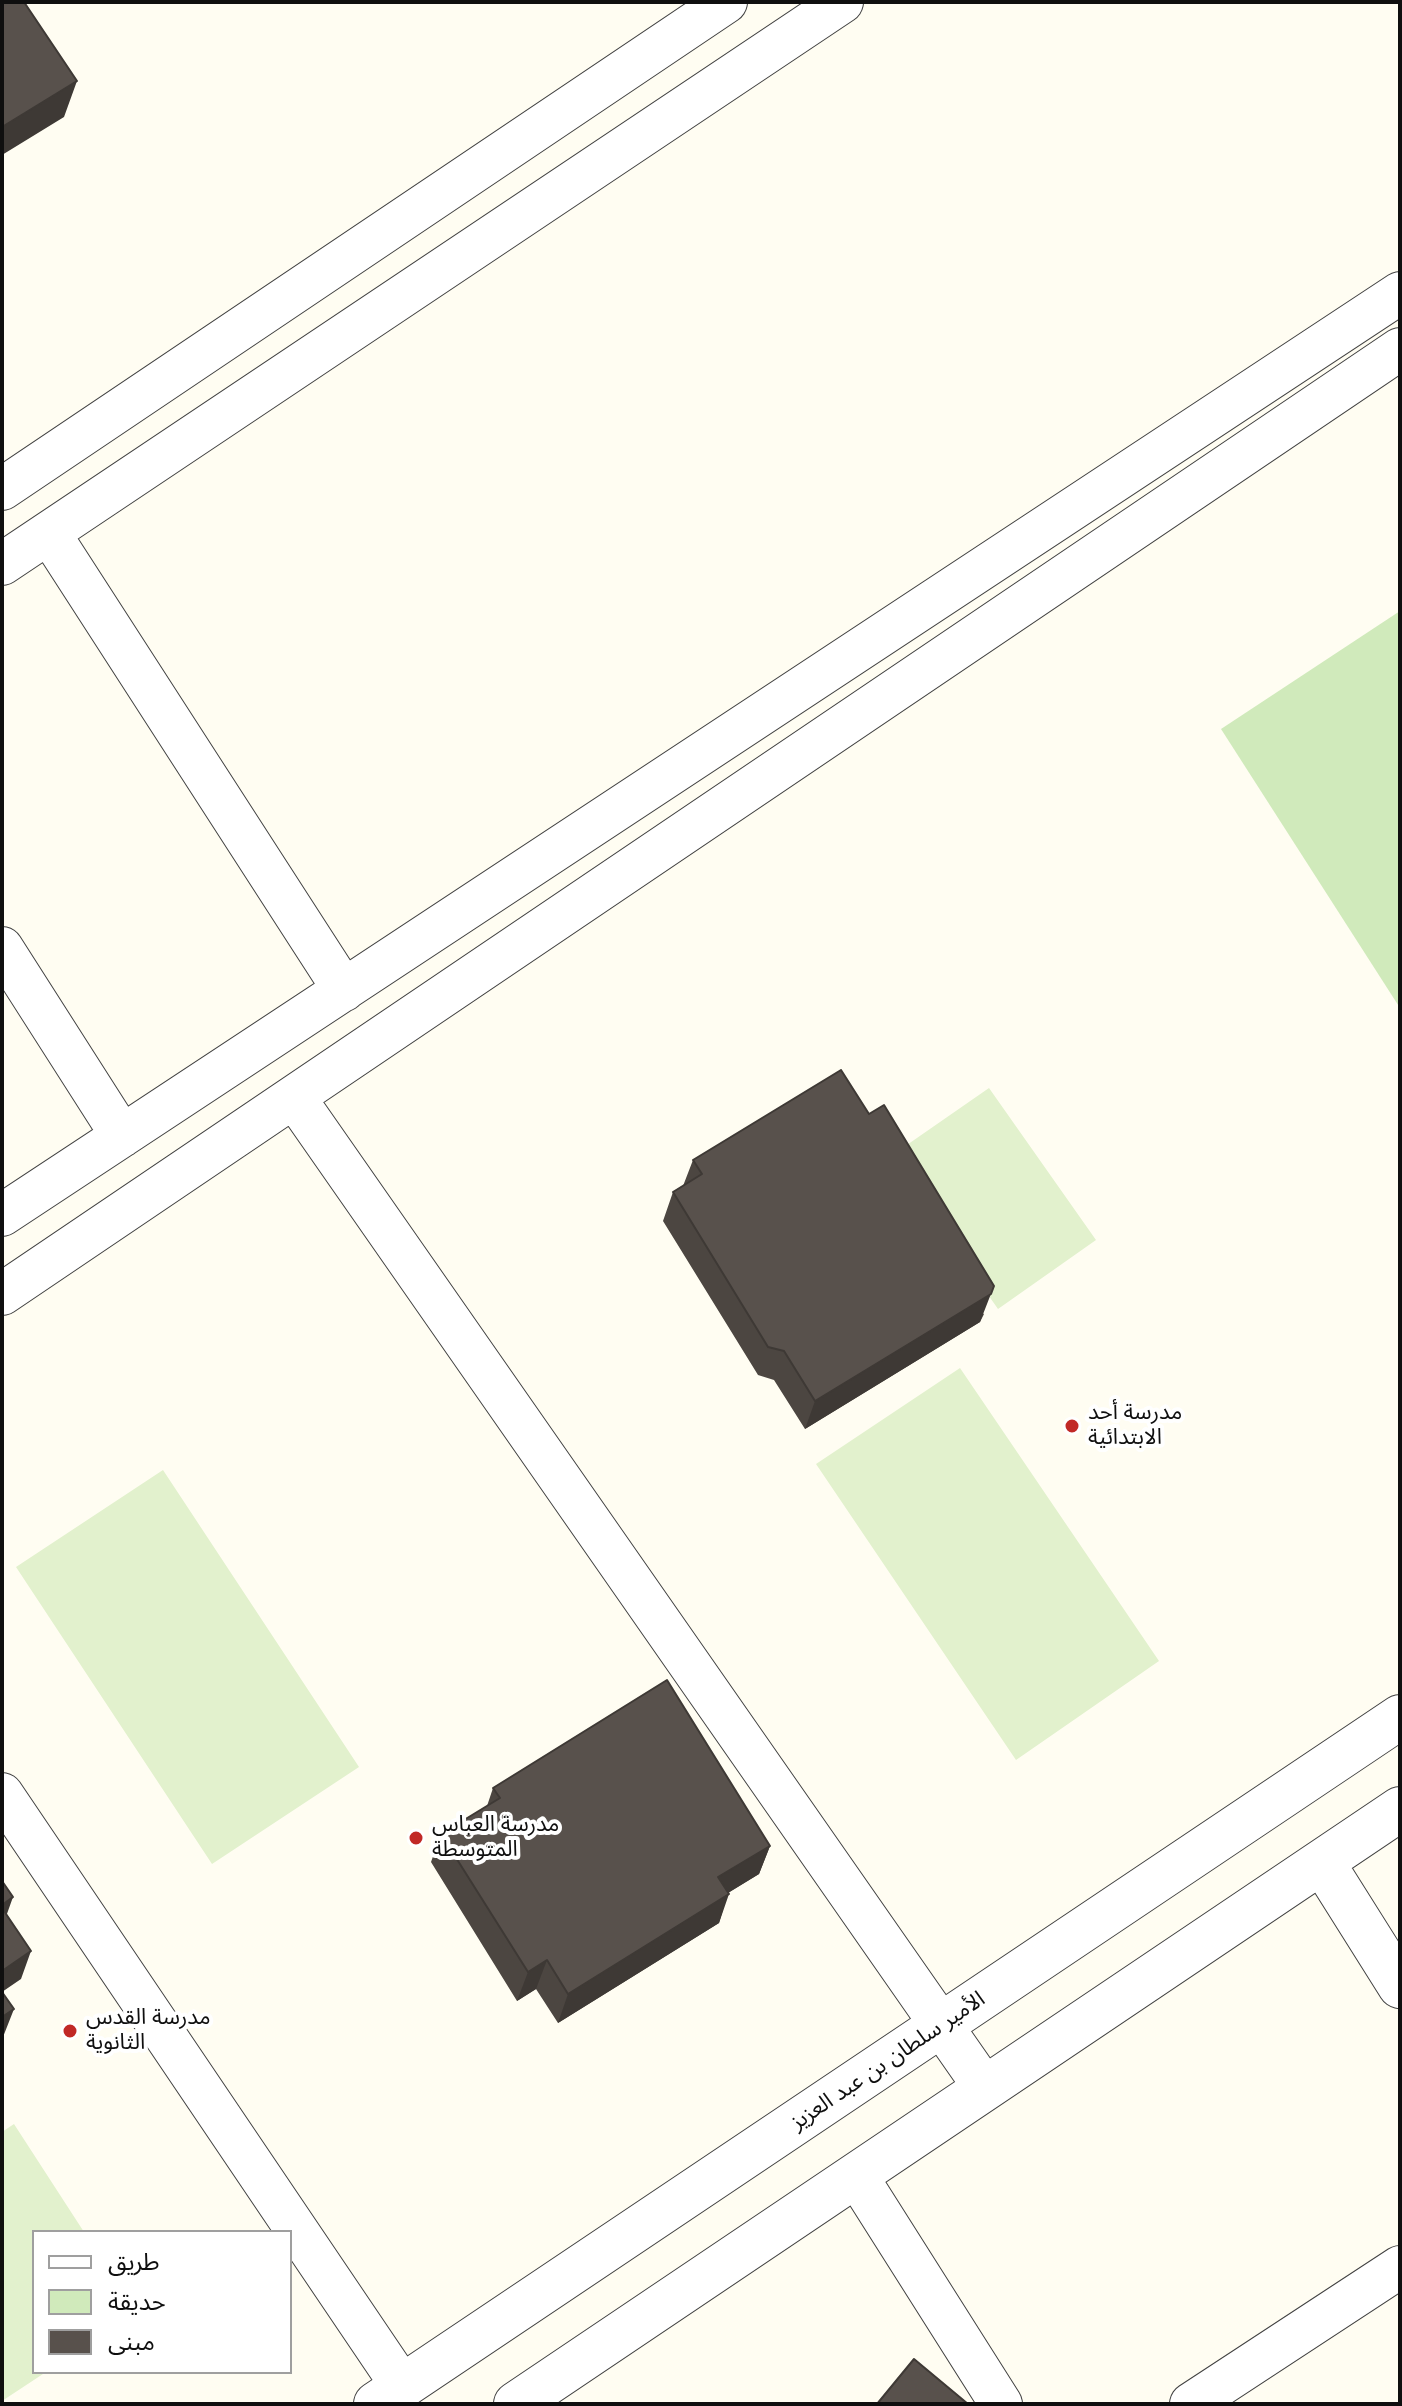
<!DOCTYPE html>
<meta charset="utf-8">
<style>
body{margin:0}
#map{position:relative;width:1402px;height:2406px;overflow:hidden;background:#fffdf2;font-family:Lora,"Noto Sans Arabic",serif}
canvas{display:block}
.frame{position:absolute;inset:0;border:4px solid #0f0f0f;pointer-events:none}
.legend{position:absolute;left:32px;top:2230px;width:260px;height:144px;box-sizing:border-box;background:#fff;border:2px solid #9f9f9f;margin:0;padding:10px 14px;list-style:none;font-size:24px;color:#0f0f0f}
.legend li{display:flex;align-items:center;gap:16px;height:40px}
.legend b{width:40px;border:2px solid #9f9f9f}
</style>
<div id="map">
<canvas width="1402" height="2406"></canvas>
<div class="frame"></div>
<ul class="legend">
<li><b style="height:10px;background:#fff"></b>طريق</li>
<li><b style="height:22px;background:#d0eabb"></b>حديقة</li>
<li><b style="height:22px;background:#58514c"></b>مبنى</li>
</ul>
</div>
<script>
const context = document.querySelector('canvas').getContext('2d');
context.lineJoin = 'round';
function fill(path, color) { context.fillStyle = color; context.fill(path, 'evenodd'); }
const shape = rows => new Path2D(rows.map(r => 'M' + r).join(''));
function stroke(path, color, width, dash) { context.strokeStyle = color; context.lineWidth = width; context.lineCap = dash ? 'butt' : 'round'; context.setLineDash(dash || []); context.stroke(path); }
function drawText(font, color, halo, rows, align = 'center') {
  context.font = font + ' Lora,"Noto Sans Arabic",serif'; context.lineWidth = 8; context.setLineDash([]); context.textBaseline = 'middle'; context.strokeStyle = halo; context.fillStyle = color; for (const [text, x, y, turn = 0] of rows) {
    context.save(); context.translate(x, y); context.rotate((+turn || 0) * Math.PI / 180); context.textAlign = isNaN(turn) ? turn : align; if (halo) context.strokeText(text, 0, 0); context.fillText(text, 0, 0); context.restore();
  }
}
const green = shape([
 [1400,611,1400,1008,1221,729]
]);
const pitch = shape([
 [989,1088,1096,1240,998,1309,891,1156],
 [960,1368,1159,1661,1016,1760,816,1464],
 [163,1470,359,1767,212,1864,16,1567],
 [14,2124,84,2232,34,2232,34,2372,46,2372,2,2401,2,2132]
]);
const minor = shape([
 [2,489,726,2],
 [49,533,344,990],
 [2,564,842,2],
 [2,948,122,1136],
 [294,1097,985,2088],
 [2,1215,1400,293],
 [2,1294,1400,349],
 [2,1794,402,2386],
 [856,2175,1001,2404],
 [1191,2404,1400,2267]
]);
const tertiary = shape([
 [1322,1862,1400,1986],
 [376,2404,1400,1717],
 [516,2404,1400,1809]
]);
const wall = shape([
 [693,1160,984,1314,980,1322,805,1429,774,1380,758,1375,663,1221,673,1192,683,1186],
 [493,1788,770,1846,759,1874,728,1893,719,1923,558,2023,536,1989,517,2001,431,1862,441,1834,487,1806]
]);
const shadedWall = shape([
 [77,81,64,117,2,155,2,127],
 [994,1286,980,1322,805,1429,815,1401],
 [770,1846,759,1874,708,1905,718,1877],
 [729,1894,719,1923,558,2023,568,1994],
 [13,1897,3,1925,2,1926,2,1905],
 [31,1951,21,1979,2,1992,2,1971],
 [547,1960,536,1989,517,2001,528,1972],
 [14,2009,3,2037,2,2038,2,2017]
]);
const building = shape([
 [2,2,24,2,77,81,2,127,2,2],
 [841,1070,869,1114,884,1105,994,1286,991,1294,815,1401,784,1351,768,1347,673,1192,702,1174,693,1160,841,1070],
 [667,1680,770,1846,718,1877,729,1894,568,1994,547,1960,528,1972,441,1834,500,1798,493,1788,667,1680],
 [2,1881,13,1897,2,1905,2,1881],
 [2,1908,31,1951,2,1971,2,1908],
 [2,1992,14,2009,2,2017,2,1992],
 [914,2359,968,2404,877,2404,914,2359]
]);
const markers = [
 [1072,1426,8,"#c12926"],
 [416,1838,8,"#c12926"],
 [70,2031,8,"#c12926"]
];
const poiNames = [
 ["مدرسة أحد",1088,1413],
 ["الابتدائية",1088,1438],
 ["مدرسة العباس",432,1825],
 ["المتوسطة",432,1850],
 ["مدرسة القدس",86,2018],
 ["الثانوية",86,2043]
];
const streetNames = [
 ["الأمير سلطان بن عبد العزيز",888,2061,-34]
];
fill(green, '#d0eabb');
fill(pitch, '#e2f1cd');
stroke(minor, '#424242', 44);
stroke(tertiary, '#424242', 46);
stroke(minor, '#fff', 42);
stroke(tertiary, '#fff', 44);
fill(wall, '#4c4641');
fill(shadedWall, '#3e3935');
fill(building, '#58514c');
stroke(building, '#3e3935', 2);
for (const [x, y, r, color] of markers) { const dot = new Path2D(); dot.arc(x, y, r, 0, 2 * Math.PI); context.fillStyle = color; context.fill(dot); stroke(dot, '#fff', 3); }
drawText('22px', '#0f0f0f', '#fff', poiNames, 'left');
drawText('22px', '#0f0f0f', '#fff', streetNames);
</script>
